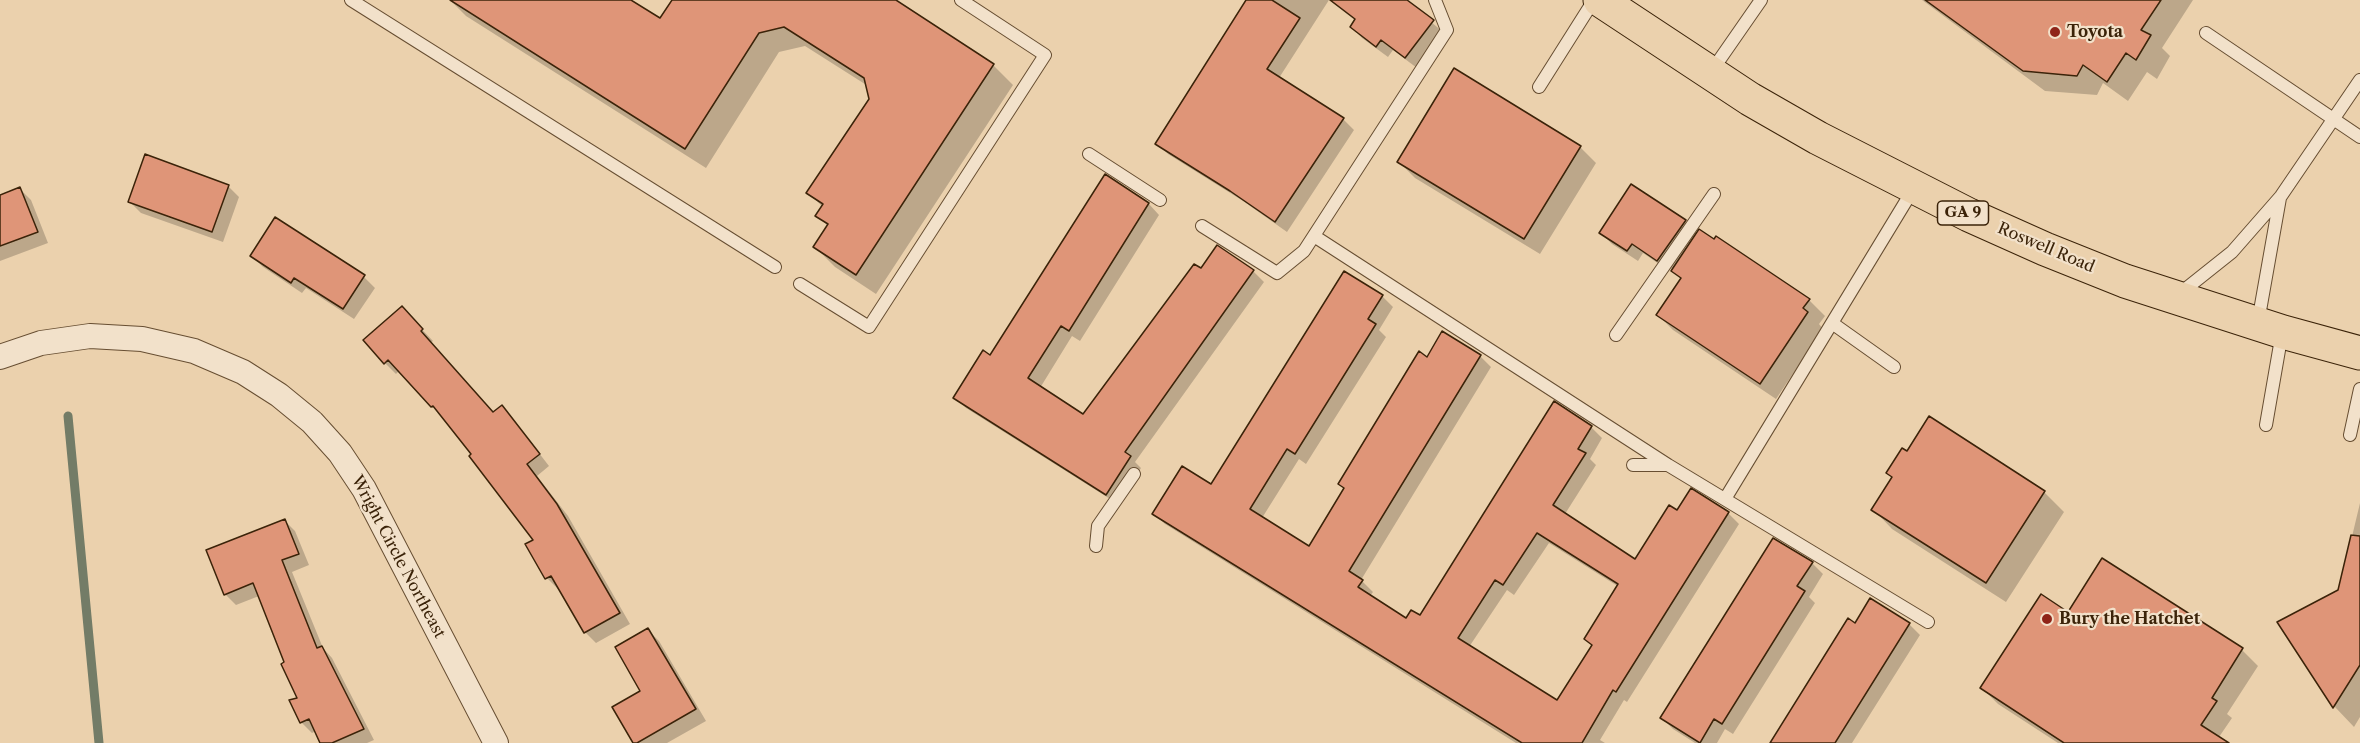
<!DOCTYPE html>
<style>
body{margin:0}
canvas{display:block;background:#ebd1ad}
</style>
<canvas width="2360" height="743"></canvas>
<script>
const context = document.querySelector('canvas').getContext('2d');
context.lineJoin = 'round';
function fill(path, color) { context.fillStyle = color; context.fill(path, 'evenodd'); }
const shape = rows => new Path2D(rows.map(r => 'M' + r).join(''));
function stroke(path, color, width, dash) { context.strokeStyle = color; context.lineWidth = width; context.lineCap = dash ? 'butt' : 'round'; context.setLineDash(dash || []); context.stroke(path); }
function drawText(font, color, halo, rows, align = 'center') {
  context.font = font + ' "Libre Caslon Text",serif'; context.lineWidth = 4.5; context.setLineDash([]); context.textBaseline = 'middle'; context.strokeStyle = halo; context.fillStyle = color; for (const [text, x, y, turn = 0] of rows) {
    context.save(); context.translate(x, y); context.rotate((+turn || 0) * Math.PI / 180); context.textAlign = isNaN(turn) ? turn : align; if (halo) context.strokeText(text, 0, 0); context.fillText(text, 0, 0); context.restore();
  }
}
const shadow = shape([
 [450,0,628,0,661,20,674,0,894,0,993,65,1013,85,876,294,835,267,815,247,828,226,817,215,823,207,808,193,871,99,868,86,805,46,779,52,706,168,466,16],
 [1248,0,1405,0,1443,32,1417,68,1393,50,1388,57,1362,38,1352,27,1356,21,1329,0,1279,78,1343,119,1354,130,1287,232,1243,201,1168,154,1157,143],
 [1922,0,2193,0,2162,48,2170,56,2157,79,2147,72,2128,101,2103,83,2097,95,2045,91],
 [1455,70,1580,147,1596,163,1540,254,1415,178,1399,162],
 [1105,176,1149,204,1159,215,1080,341,1072,336,1040,388,1083,416,1201,270,1253,271,1264,282,1135,462,1141,468,1118,504,966,408,955,397,990,357],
 [228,186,239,197,223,242,141,213,130,202],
 [20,189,31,200,48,243,0,261,0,197],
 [276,219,364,277,375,288,354,319,306,288,302,293,263,267,252,256],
 [1685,221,1698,234,1715,241,1809,300,1825,316,1819,324,1823,329,1776,399,1673,330,1658,315,1681,279,1671,268,1669,271,1643,253,1638,261,1612,244,1601,233],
 [1344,273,1382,296,1393,307,1379,330,1386,337,1306,464,1299,459,1262,518,1310,548,1427,359,1480,356,1491,367,1361,580,1373,592,1370,596,1406,620,1420,617,1555,403,1591,427,1602,438,1590,459,1596,465,1565,514,1636,561,1677,512,1728,513,1739,524,1627,702,1624,700,1600,740,1605,743,1516,743,1165,524,1154,514,1211,486],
 [1549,543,1619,587,1586,639,1593,646,1558,702,1469,647,1507,590,1514,595],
 [412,319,433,341,430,343,493,414,512,418,549,466,537,476,568,516,630,624,596,643,585,632,560,588,558,589,547,578,536,540,473,455,443,417,400,370,396,374,385,363],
 [1893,478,2044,492,2064,512,2006,602,1892,529,1873,509],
 [2360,503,2360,717,2354,727,2335,707,2280,623,2339,591],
 [284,520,295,531,309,565,292,572,323,648,332,658,374,740,367,743,322,743,316,731,312,733,301,722,299,698,259,596,236,605,225,594],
 [2103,561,2242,650,2258,666,2227,714,2232,718,2219,737,2227,743,2058,743,1998,704,1982,688,2069,614],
 [1812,563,1823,574,1809,597,1815,603,1733,734,1725,729,1717,743,1695,743,1673,729,1662,718],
 [1909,624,1920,635,1852,743,1771,743,1855,625],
 [648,630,659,641,706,721,667,743,635,743]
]);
const stream = shape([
 [68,416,99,743]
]);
const building = shape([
 [450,0,631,0,660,18,672,0,896,0,994,64,856,275,813,247,828,224,815,216,823,204,806,193,869,99,864,78,784,27,759,33,685,149,450,0],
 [1246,0,1272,0,1300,18,1267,69,1344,118,1275,222,1230,191,1155,144,1246,0],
 [1330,0,1407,0,1434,20,1405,58,1381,40,1376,47,1350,27,1355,19,1330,0],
 [1925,0,2161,0,2141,30,2151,35,2136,60,2126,53,2107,82,2083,65,2077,76,2023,71,1925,0],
 [1454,68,1581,146,1524,239,1397,162,1454,68],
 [145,154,229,185,212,232,128,202,145,154],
 [1105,174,1149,203,1069,331,1061,326,1028,378,1083,414,1194,264,1201,268,1217,245,1254,270,1125,452,1131,456,1106,495,953,398,983,350,990,355,1105,174],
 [1631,184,1686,220,1657,261,1632,244,1627,251,1599,233,1631,184],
 [20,187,38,232,0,246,0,195,20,187],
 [275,217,365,275,343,309,294,278,291,283,250,256,275,217],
 [1699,229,1714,239,1716,236,1810,299,1803,308,1808,312,1760,384,1656,315,1681,278,1671,271,1699,229],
 [1344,271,1383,295,1368,319,1376,324,1295,454,1287,449,1250,509,1309,546,1344,488,1338,484,1419,351,1427,357,1442,331,1481,355,1349,571,1363,580,1358,587,1406,618,1411,610,1420,615,1554,401,1592,426,1578,449,1586,453,1553,505,1635,559,1669,505,1677,510,1691,488,1729,512,1616,692,1613,690,1582,743,1522,743,1152,514,1182,466,1211,484,1344,271],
 [1537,533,1618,584,1584,639,1592,645,1557,700,1458,638,1495,580,1503,585,1537,533],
 [402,306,423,329,421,331,493,412,502,405,540,454,527,464,557,504,620,613,584,633,551,576,545,579,525,544,533,540,469,456,471,454,433,406,431,407,388,360,384,364,363,340,402,306],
 [1929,416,2045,491,1986,583,1871,510,1892,477,1886,473,1902,448,1907,451,1929,416],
 [285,519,299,554,282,560,317,648,322,646,364,729,332,743,320,743,309,719,300,723,289,700,297,698,281,664,284,662,253,583,224,595,206,550,285,519],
 [2351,535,2360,536,2360,665,2333,708,2277,622,2338,590,2351,535],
 [1773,538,1813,562,1797,586,1805,591,1722,724,1714,719,1700,743,1660,718,1773,538],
 [2102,558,2243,648,2212,698,2217,701,2201,725,2229,743,2064,743,1980,688,2041,594,2068,612,2102,558],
 [1870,598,1910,623,1835,743,1770,743,1848,618,1855,623,1870,598],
 [648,628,696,709,637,743,633,743,612,707,640,691,615,647,648,628]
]);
const lane = shape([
 [351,0,775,267],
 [2206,33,2360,137],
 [1711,72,1761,0],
 [1539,87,1594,0],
 [1089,154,1160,200],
 [1202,226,1277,273,1304,251,1447,30,1435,0],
 [1314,236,1668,465],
 [800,284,869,327,1045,55,961,0],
 [2178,295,2232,252,2281,196,2360,80],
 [2258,322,2280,198],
 [1832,323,1894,367],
 [1616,335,1714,194],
 [2266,425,2282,333],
 [2350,435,2360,389],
 [1633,465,1668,465,1928,622],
 [1725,499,1914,188],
 [1096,546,1098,526,1134,474]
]);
const street = shape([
 [0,357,41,343,90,336,142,339,194,351,243,372,279,395,312,422,340,453,364,489,496,743]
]);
const primary = shape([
 [1600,0,1750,99,1818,138,1969,215,2045,249,2125,281,2283,332,2360,353]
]);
const markers = [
 [2055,32,6,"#8f2418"],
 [2047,619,6,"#8f2418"]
];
const shields = [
 [1963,213,51]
];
const shieldNames = [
 ["GA 9",1963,213]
];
const poiNames = [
 ["Toyota",2067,32],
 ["Bury the Hatchet",2059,619]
];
const streetNames = [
 ["Roswell Road",2046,248,23],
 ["Wright Circle Northeast",398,557,62]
];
fill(shadow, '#0003');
stroke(stream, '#737c67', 9);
fill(building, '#df9578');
stroke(building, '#3b2309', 1.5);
stroke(lane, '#674e32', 14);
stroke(street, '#674e32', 26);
stroke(primary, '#3b2309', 35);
stroke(lane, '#f2e1ca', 12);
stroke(street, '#f2e1ca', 24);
stroke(primary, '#ebd1ad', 33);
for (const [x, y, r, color] of markers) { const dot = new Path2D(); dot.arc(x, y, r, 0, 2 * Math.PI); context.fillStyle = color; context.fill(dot); stroke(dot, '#f2e1ca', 2); }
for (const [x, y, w] of shields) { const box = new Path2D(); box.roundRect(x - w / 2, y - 12, w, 24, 4.5); context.fillStyle = '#f2e1ca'; context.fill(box); stroke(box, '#3b2309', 1.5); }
drawText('bold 15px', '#3b2309', null, shieldNames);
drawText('bold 16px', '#3b2309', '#f2e1ca', poiNames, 'left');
drawText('16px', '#3b2309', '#f2e1ca', streetNames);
</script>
